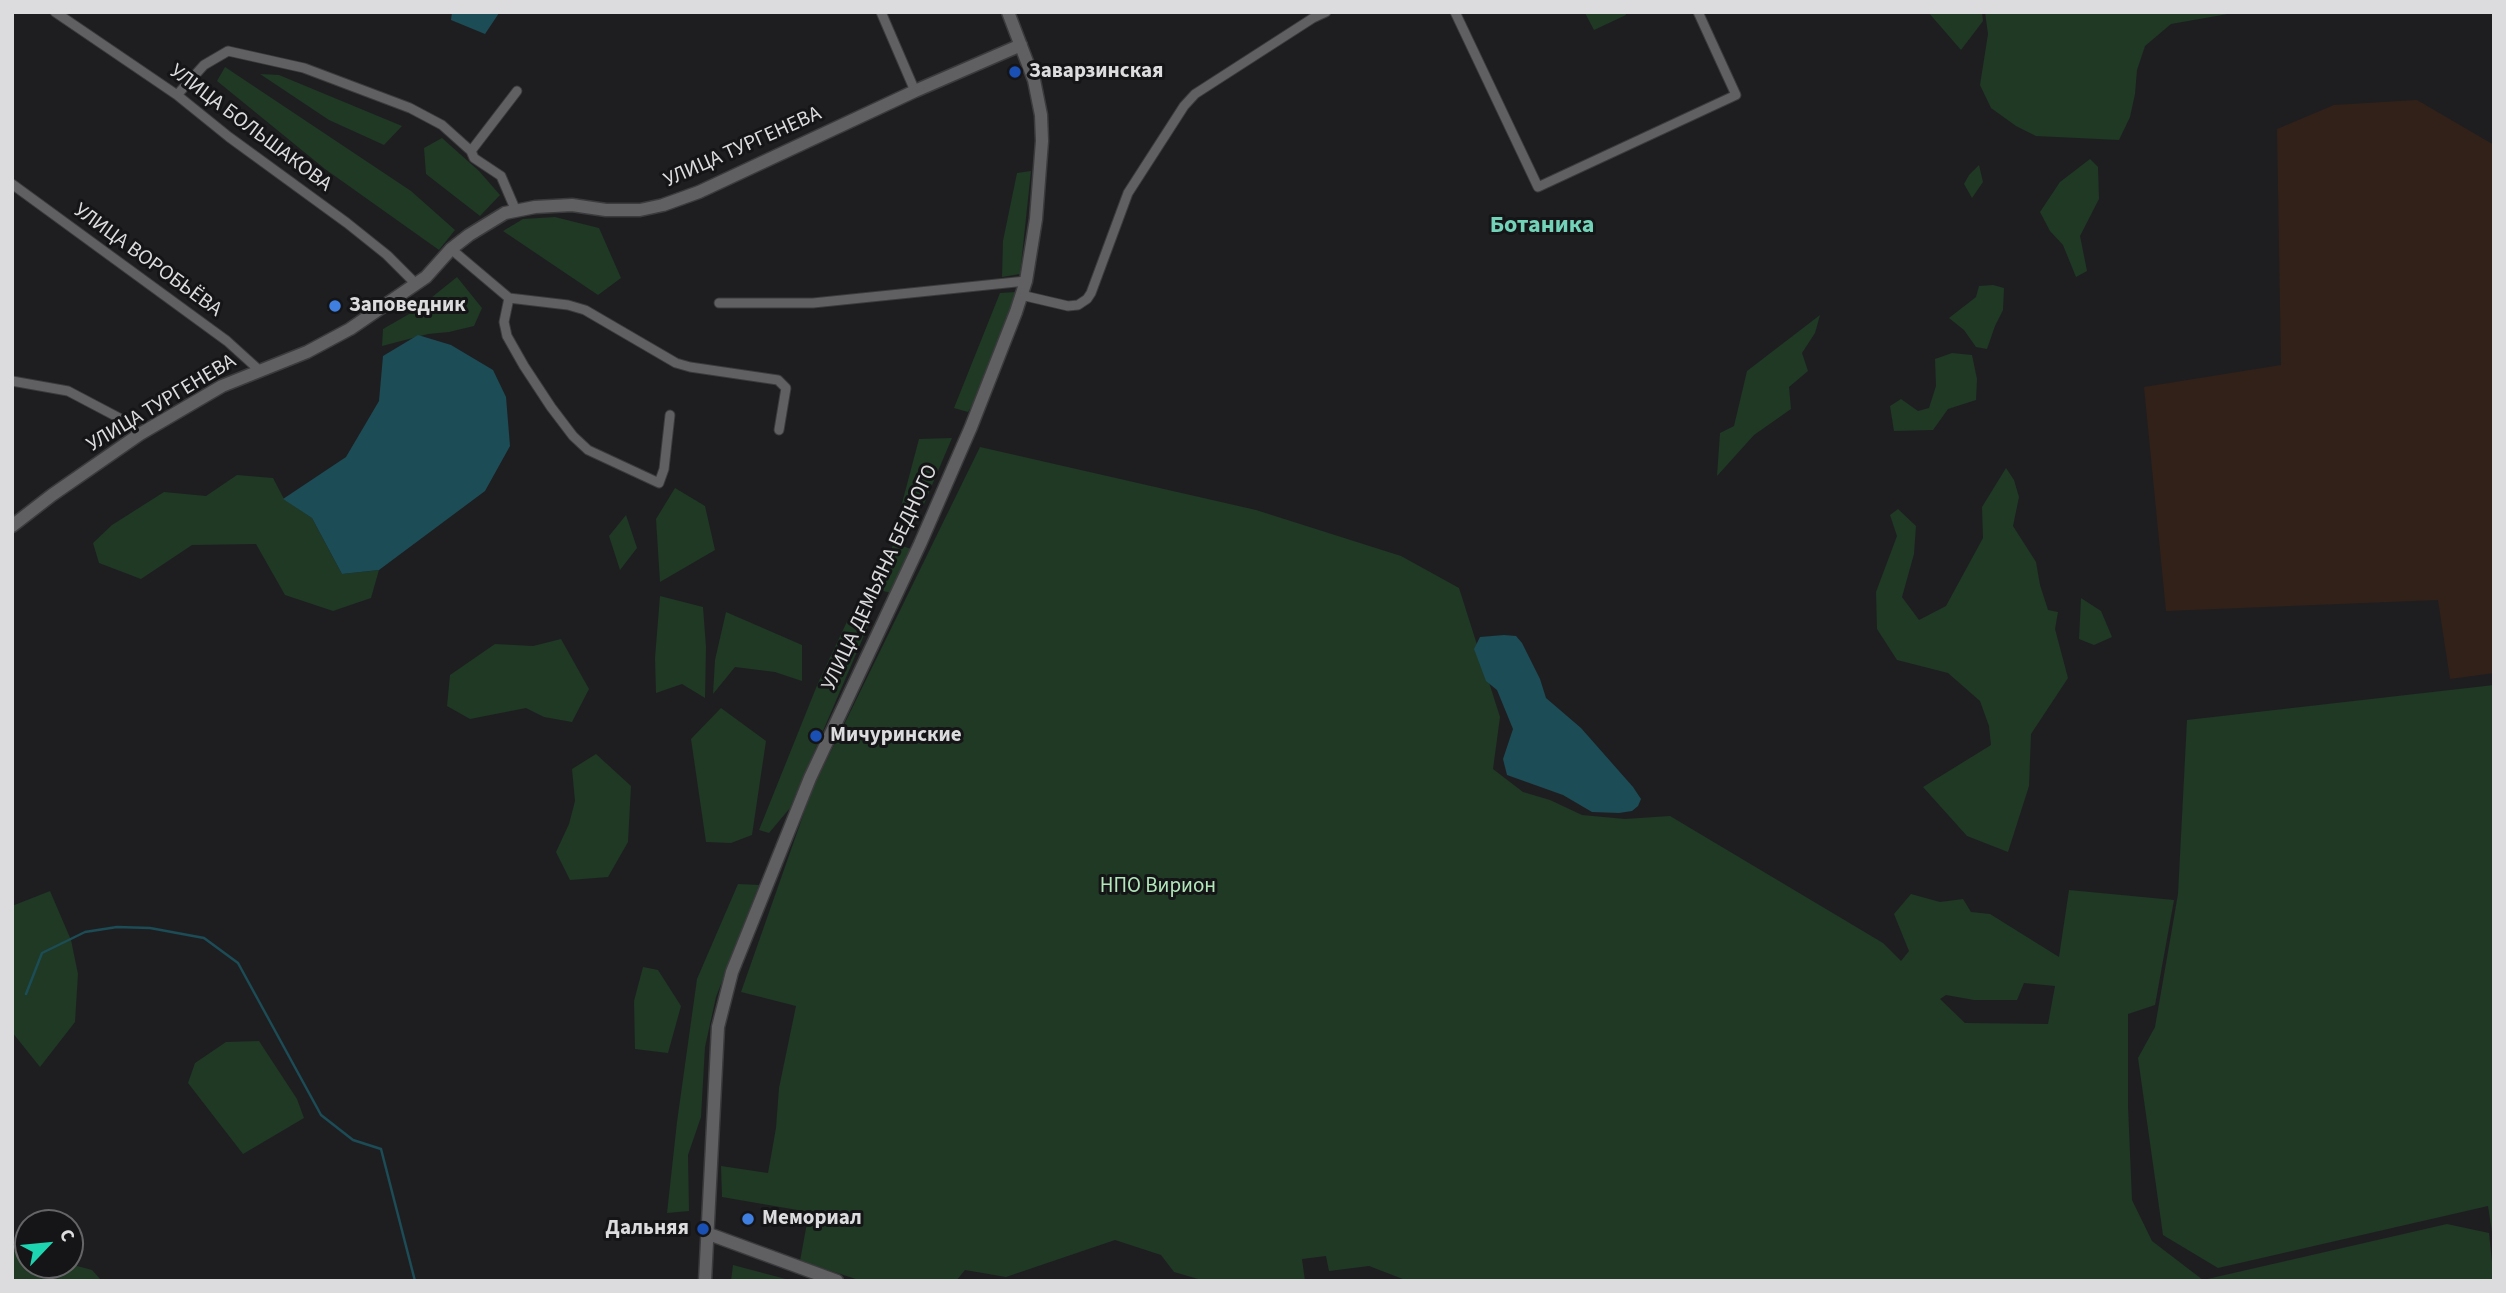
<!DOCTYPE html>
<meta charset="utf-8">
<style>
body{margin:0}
#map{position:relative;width:2506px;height:1293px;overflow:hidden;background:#1e1e21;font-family:"Source Sans 3",sans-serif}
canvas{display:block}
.frame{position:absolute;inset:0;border:14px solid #dcdcde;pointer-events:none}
.north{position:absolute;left:14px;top:1209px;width:70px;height:70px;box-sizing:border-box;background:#151517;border:2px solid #656567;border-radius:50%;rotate:64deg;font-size:19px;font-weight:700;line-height:28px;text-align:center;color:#dcdcde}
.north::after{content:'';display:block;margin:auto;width:24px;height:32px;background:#1dd5b1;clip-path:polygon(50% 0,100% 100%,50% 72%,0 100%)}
</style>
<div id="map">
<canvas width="2506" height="1293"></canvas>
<div class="frame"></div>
<div class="north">С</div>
</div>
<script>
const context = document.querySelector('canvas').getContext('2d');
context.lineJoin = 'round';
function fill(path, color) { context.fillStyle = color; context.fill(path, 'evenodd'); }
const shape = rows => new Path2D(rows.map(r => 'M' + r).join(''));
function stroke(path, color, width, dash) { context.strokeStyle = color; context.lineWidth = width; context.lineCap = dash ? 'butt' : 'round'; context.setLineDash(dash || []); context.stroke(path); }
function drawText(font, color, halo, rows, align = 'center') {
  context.font = font + ' "Source Sans 3",sans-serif'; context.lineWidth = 6; context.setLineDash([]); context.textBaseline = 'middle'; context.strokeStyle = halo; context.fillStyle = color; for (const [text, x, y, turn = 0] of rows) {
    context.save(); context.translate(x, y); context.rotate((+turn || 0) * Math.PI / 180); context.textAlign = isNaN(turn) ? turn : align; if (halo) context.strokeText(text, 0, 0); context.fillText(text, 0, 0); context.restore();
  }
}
const industrial = shape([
 [2417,100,2494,145,2494,673,2450,679,2438,600,2166,611,2144,387,2281,365,2277,129,2334,105]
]);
const green = shape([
 [1625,12,1626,15,1594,30,1585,13],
 [1928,12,1982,12,1983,21,1961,50],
 [1985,12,2239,12,2171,24,2145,46,2137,70,2135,94,2130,117,2119,140,2036,136,2016,126,1991,108,1980,85,1988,34],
 [225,67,411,191,455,230,439,250,325,169,217,81],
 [260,74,279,75,402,126,384,145,329,120],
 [442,138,479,171,500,195,480,216,426,174,424,148],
 [2090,159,2098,167,2099,199,2080,236,2087,271,2076,277,2063,245,2050,231,2040,212,2060,182],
 [1979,165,1983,182,1972,198,1964,184,1969,175],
 [1031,171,1020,274,1002,277,1003,241,1017,173],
 [555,217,599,228,621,278,598,295,503,231,523,219],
 [457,277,482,308,474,326,449,332,428,334,382,346,383,329,416,310],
 [1993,285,2004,288,2003,310,1995,326,1987,349,1976,347,1964,330,1949,318,1976,297,1979,286],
 [1017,292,985,384,968,412,954,408,1000,293],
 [1820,315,1815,333,1802,353,1808,371,1789,387,1791,409,1754,435,1717,476,1720,433,1734,426,1747,371],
 [1952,353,1972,355,1977,379,1976,400,1948,409,1933,430,1894,431,1890,406,1901,399,1918,411,1929,408,1936,386,1935,359],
 [952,438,924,504,901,507,919,439],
 [980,447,1256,510,1401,556,1459,588,1500,717,1493,769,1523,792,1550,800,1582,815,1625,819,1670,816,1883,943,1901,961,1909,951,1894,914,1911,894,1940,902,1963,899,1971,912,1990,914,2059,957,2069,890,2174,900,2155,1005,2128,1014,2128,1106,2132,1200,2152,1241,2203,1280,2447,1224,2489,1233,2494,1281,1408,1281,1369,1266,1329,1271,1326,1256,1302,1259,1305,1281,1205,1281,1174,1272,1161,1255,1115,1240,1006,1277,965,1270,956,1281,862,1281,800,1261,809,1212,722,1197,721,1166,768,1173,776,1128,779,1088,796,1006,741,992,812,790],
 [2024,983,2055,986,2048,1024,1965,1023,1940,999,1946,995,1974,1000,2017,1000],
 [2006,468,2014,480,2019,497,2013,526,2036,562,2040,585,2048,610,2058,612,2055,629,2068,678,2031,734,2029,786,2008,852,1967,836,1923,787,1991,745,1989,726,1980,701,1948,673,1897,660,1877,629,1876,592,1897,536,1890,515,1898,509,1916,526,1914,554,1902,597,1919,620,1946,606,1983,538,1982,507],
 [237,475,273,478,284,499,312,518,342,574,379,570,371,598,333,611,285,595,256,544,192,545,141,579,99,563,93,543,112,525,164,492,206,496],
 [675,488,705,506,715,550,660,582,656,519],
 [626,515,637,548,620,570,609,536],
 [894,543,911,549,891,593,872,588],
 [660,596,703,607,706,647,705,698,682,684,656,693,655,658],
 [2081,598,2101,611,2112,637,2094,645,2079,639],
 [852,611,871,619,790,808,769,833,759,830,818,683],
 [726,612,802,645,802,681,775,672,735,667,713,694,715,660],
 [561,639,589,689,572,722,544,717,526,708,470,719,447,706,450,675,495,644,533,646],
 [2494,685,2494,1245,2488,1206,2218,1268,2163,1235,2138,1058,2155,1027,2178,894,2187,720],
 [721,708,766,741,752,835,731,843,706,842,691,739],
 [596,754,631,786,628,842,608,877,570,880,556,852,569,824,575,801,572,769],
 [738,884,759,885,716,997,705,1047,701,1117,688,1155,689,1211,667,1213,677,1122,697,979],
 [50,891,71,940,78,974,75,1022,40,1067,12,1032,12,906],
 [643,967,658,970,681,1006,668,1053,635,1049,634,1001],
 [259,1041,297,1099,304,1118,243,1154,188,1083,195,1063,226,1042],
 [12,1250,28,1254,28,1265,70,1264,92,1270,102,1281,12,1281],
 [733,1265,793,1281,731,1281]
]);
const water = shape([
 [452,12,498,12,499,13,485,34,451,20],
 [418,335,451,345,493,370,506,397,510,446,485,491,379,570,342,574,312,518,283,499,346,457,379,401,383,356],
 [1504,635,1516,636,1522,643,1540,679,1546,698,1581,728,1633,787,1641,799,1638,806,1632,811,1619,813,1592,812,1563,795,1507,775,1503,759,1513,729,1497,690,1486,681,1474,649,1480,637]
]);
const stream = shape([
 [26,994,42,953,85,932,117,927,150,928,204,938,238,963,321,1115,353,1140,381,1149,415,1281]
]);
const street = shape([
 [55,12,177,95,229,137,347,223,387,255,416,284],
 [881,12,915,91],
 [1455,12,1538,187,1736,95,1698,12],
 [177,95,204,65,228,51,304,68,410,108,442,125,471,151,474,158,501,176,516,211],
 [471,151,517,91],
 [12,184,227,341,259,370],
 [451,249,509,298,568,305,585,310,676,363,690,367,778,380,786,388,779,430],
 [1021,295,1068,306,1078,305,1087,299,1091,293,1128,193,1184,106,1195,94,1313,18,1326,12],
 [509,298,504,322,507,336,524,366,551,407,573,436,588,450,659,483,664,469,670,415],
 [719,303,813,303,1026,281],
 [12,381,68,391,125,421,140,434]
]);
const secondary = shape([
 [12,526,52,495,140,434,222,386,307,352,350,329,426,277,451,249,469,235,505,213,535,207,572,205,606,210,640,210,663,205,699,192,915,91,1021,45],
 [709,1234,837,1281],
 [705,1281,718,1027,732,972,810,778,920,544,971,427,1016,312,1026,281,1036,219,1042,141,1041,115,1034,80,1008,12]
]);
const markers = [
 [1015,72,7,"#1a4fb4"],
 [335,306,7,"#3f7fe0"],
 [816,736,7,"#1a4fb4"],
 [748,1219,7,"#3f7fe0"],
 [703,1229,7,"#1a4fb4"]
];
const poiNames = [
 ["Заварзинская",1029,72],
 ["Заповедник",349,306],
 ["Мичуринские",830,736],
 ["Мемориал",762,1219],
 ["Дальняя",689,1229,"right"]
];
const streetNames = [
 ["УЛИЦА БОЛЬШАКОВА",250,129,37],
 ["УЛИЦА ТУРГЕНЕВА",743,148,-24],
 ["УЛИЦА ВОРОБЬЁВА",147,261,36],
 ["УЛИЦА ТУРГЕНЕВА",162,404,-31],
 ["УЛИЦА ДЕМЬЯНА БЕДНОГО",881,578,-65]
];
const parkNames = [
 ["НПО Вирион",1158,887]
];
const quarterNames = [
 ["Ботаника",1542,227]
];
fill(industrial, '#322119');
fill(green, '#1f3924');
fill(water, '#1c4c55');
stroke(stream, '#1c4c55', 2.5);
stroke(street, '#3b3b3d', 11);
stroke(secondary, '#3b3b3d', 15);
stroke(street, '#606062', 9);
stroke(secondary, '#606062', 12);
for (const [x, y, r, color] of markers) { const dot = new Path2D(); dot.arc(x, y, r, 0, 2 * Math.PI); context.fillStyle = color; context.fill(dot); stroke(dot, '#151517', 2.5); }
drawText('bold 21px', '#dcdcde', '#151517', poiNames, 'left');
drawText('21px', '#dcdcde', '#151517', streetNames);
drawText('21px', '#b1e7b9', '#151517', parkNames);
drawText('bold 24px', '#72d3b9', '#151517', quarterNames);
</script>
